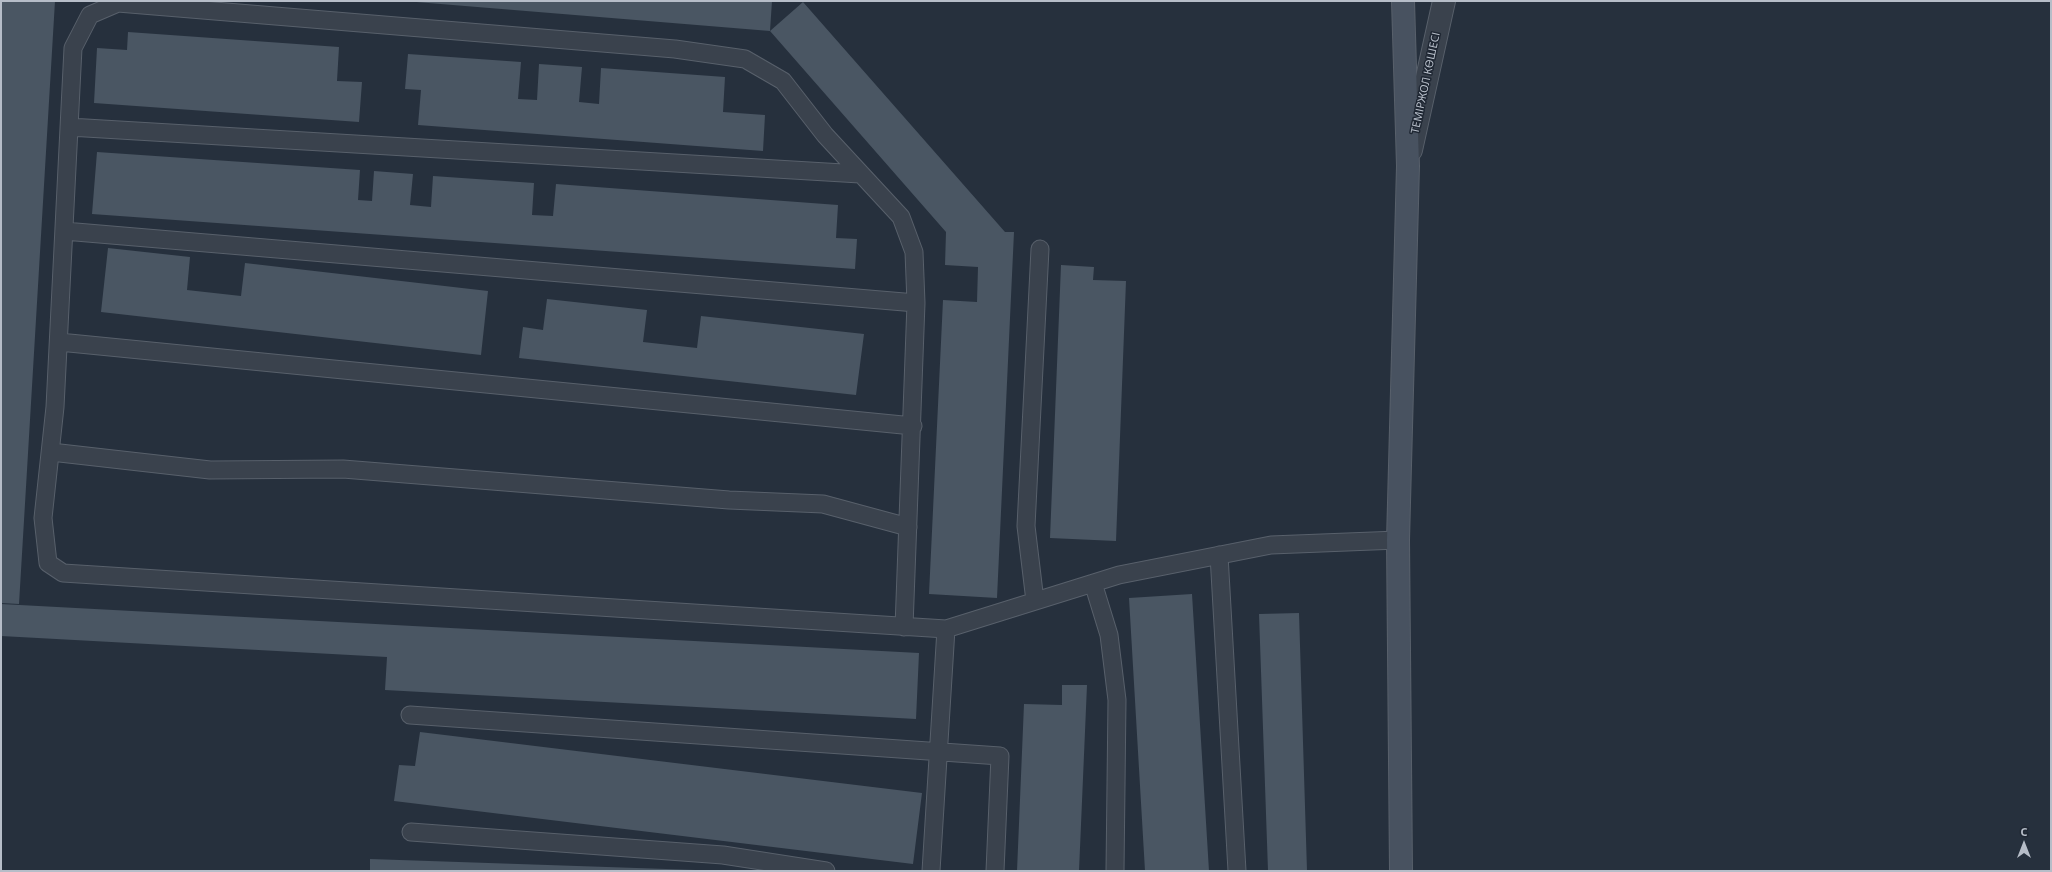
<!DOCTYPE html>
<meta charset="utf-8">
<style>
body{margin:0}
#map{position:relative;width:2052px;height:872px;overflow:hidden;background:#26303d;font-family:"Noto Sans",sans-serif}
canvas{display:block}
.frame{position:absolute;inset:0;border:2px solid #b6bdc8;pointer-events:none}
.north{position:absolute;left:2004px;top:824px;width:40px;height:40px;-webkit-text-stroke:3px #1f2733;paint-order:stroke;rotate:0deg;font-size:11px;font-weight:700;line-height:16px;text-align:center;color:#b6bdc8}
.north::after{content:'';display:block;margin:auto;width:14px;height:18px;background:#b6bdc8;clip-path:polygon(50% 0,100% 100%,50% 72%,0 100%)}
</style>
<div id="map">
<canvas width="2052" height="872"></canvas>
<div class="frame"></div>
<div class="north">С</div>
</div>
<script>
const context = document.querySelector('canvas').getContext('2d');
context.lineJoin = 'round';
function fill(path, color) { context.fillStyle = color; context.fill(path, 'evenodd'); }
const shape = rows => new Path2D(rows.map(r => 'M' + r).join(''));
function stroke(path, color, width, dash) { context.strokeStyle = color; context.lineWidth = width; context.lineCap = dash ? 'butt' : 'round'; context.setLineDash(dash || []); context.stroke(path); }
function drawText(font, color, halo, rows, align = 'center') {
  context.font = font + ' "Noto Sans",sans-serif'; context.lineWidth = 3; context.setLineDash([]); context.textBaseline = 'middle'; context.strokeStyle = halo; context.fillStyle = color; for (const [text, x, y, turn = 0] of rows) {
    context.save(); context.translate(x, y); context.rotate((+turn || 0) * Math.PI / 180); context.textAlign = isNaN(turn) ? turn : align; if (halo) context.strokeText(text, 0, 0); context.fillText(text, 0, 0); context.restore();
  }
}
const building = shape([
 [1,1,55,1,19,604,1,603],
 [404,1,772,1,770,31],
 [803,2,1005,232,1014,232,997,598,929,594,943,300,977,302,978,267,945,265,946,232,770,31],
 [128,32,339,47,337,81,362,82,359,122,94,103,97,48,127,50],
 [408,54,521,62,518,99,537,100,539,64,582,67,579,102,599,104,601,68,725,77,723,112,765,115,763,151,418,125,421,90,405,89],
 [97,152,360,170,358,200,372,201,374,171,413,174,410,205,431,207,433,176,534,183,532,215,553,216,556,184,838,205,836,238,857,239,855,269,92,214],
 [108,248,190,257,187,290,241,296,245,263,488,291,481,355,101,312],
 [1061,265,1094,267,1093,280,1126,281,1116,541,1050,538],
 [547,299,647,310,643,342,697,348,701,316,864,334,856,395,519,358,523,327,543,330],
 [1192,594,1209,871,1145,871,1129,598],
 [1,604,919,653,916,719,385,690,387,657,1,636],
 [1299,613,1307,871,1268,871,1259,614],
 [1062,685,1087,685,1079,871,1017,871,1024,704,1062,705],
 [420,732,922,793,913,864,394,801,399,765,415,766],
 [370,859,696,870,696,871,370,871]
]);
const service = shape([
 [69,127,860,174],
 [64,231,916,303],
 [59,342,913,426],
 [51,452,210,470,343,469,729,500,823,504,908,527],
 [1219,555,1237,871],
 [1093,583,1109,635,1117,700,1115,871],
 [1035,601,1026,526,1040,249],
 [904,627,916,303,914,252,901,217,825,135,783,81,745,59,675,49,118,3,90,15,73,48,55,407,43,518,48,563,63,573,946,629,1119,575,1271,545,1398,540],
 [410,715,1000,756,995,871],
 [411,832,723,855,826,871],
 [931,871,946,629]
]);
const minor = shape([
 [1411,150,1444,1]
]);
const secondary = shape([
 [1401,871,1398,540,1408,166,1403,1]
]);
const streetNames = [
 ["ТЕМІРЖОЛ КӨШЕСІ",1426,83,-78]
];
fill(building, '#4a5663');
stroke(service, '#58606b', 19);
stroke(minor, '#58606b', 24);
stroke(secondary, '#58606b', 24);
stroke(service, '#3a424d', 17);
stroke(minor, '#3a424d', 22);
stroke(secondary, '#485260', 22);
drawText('11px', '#b6bdc8', '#1f2733', streetNames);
</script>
